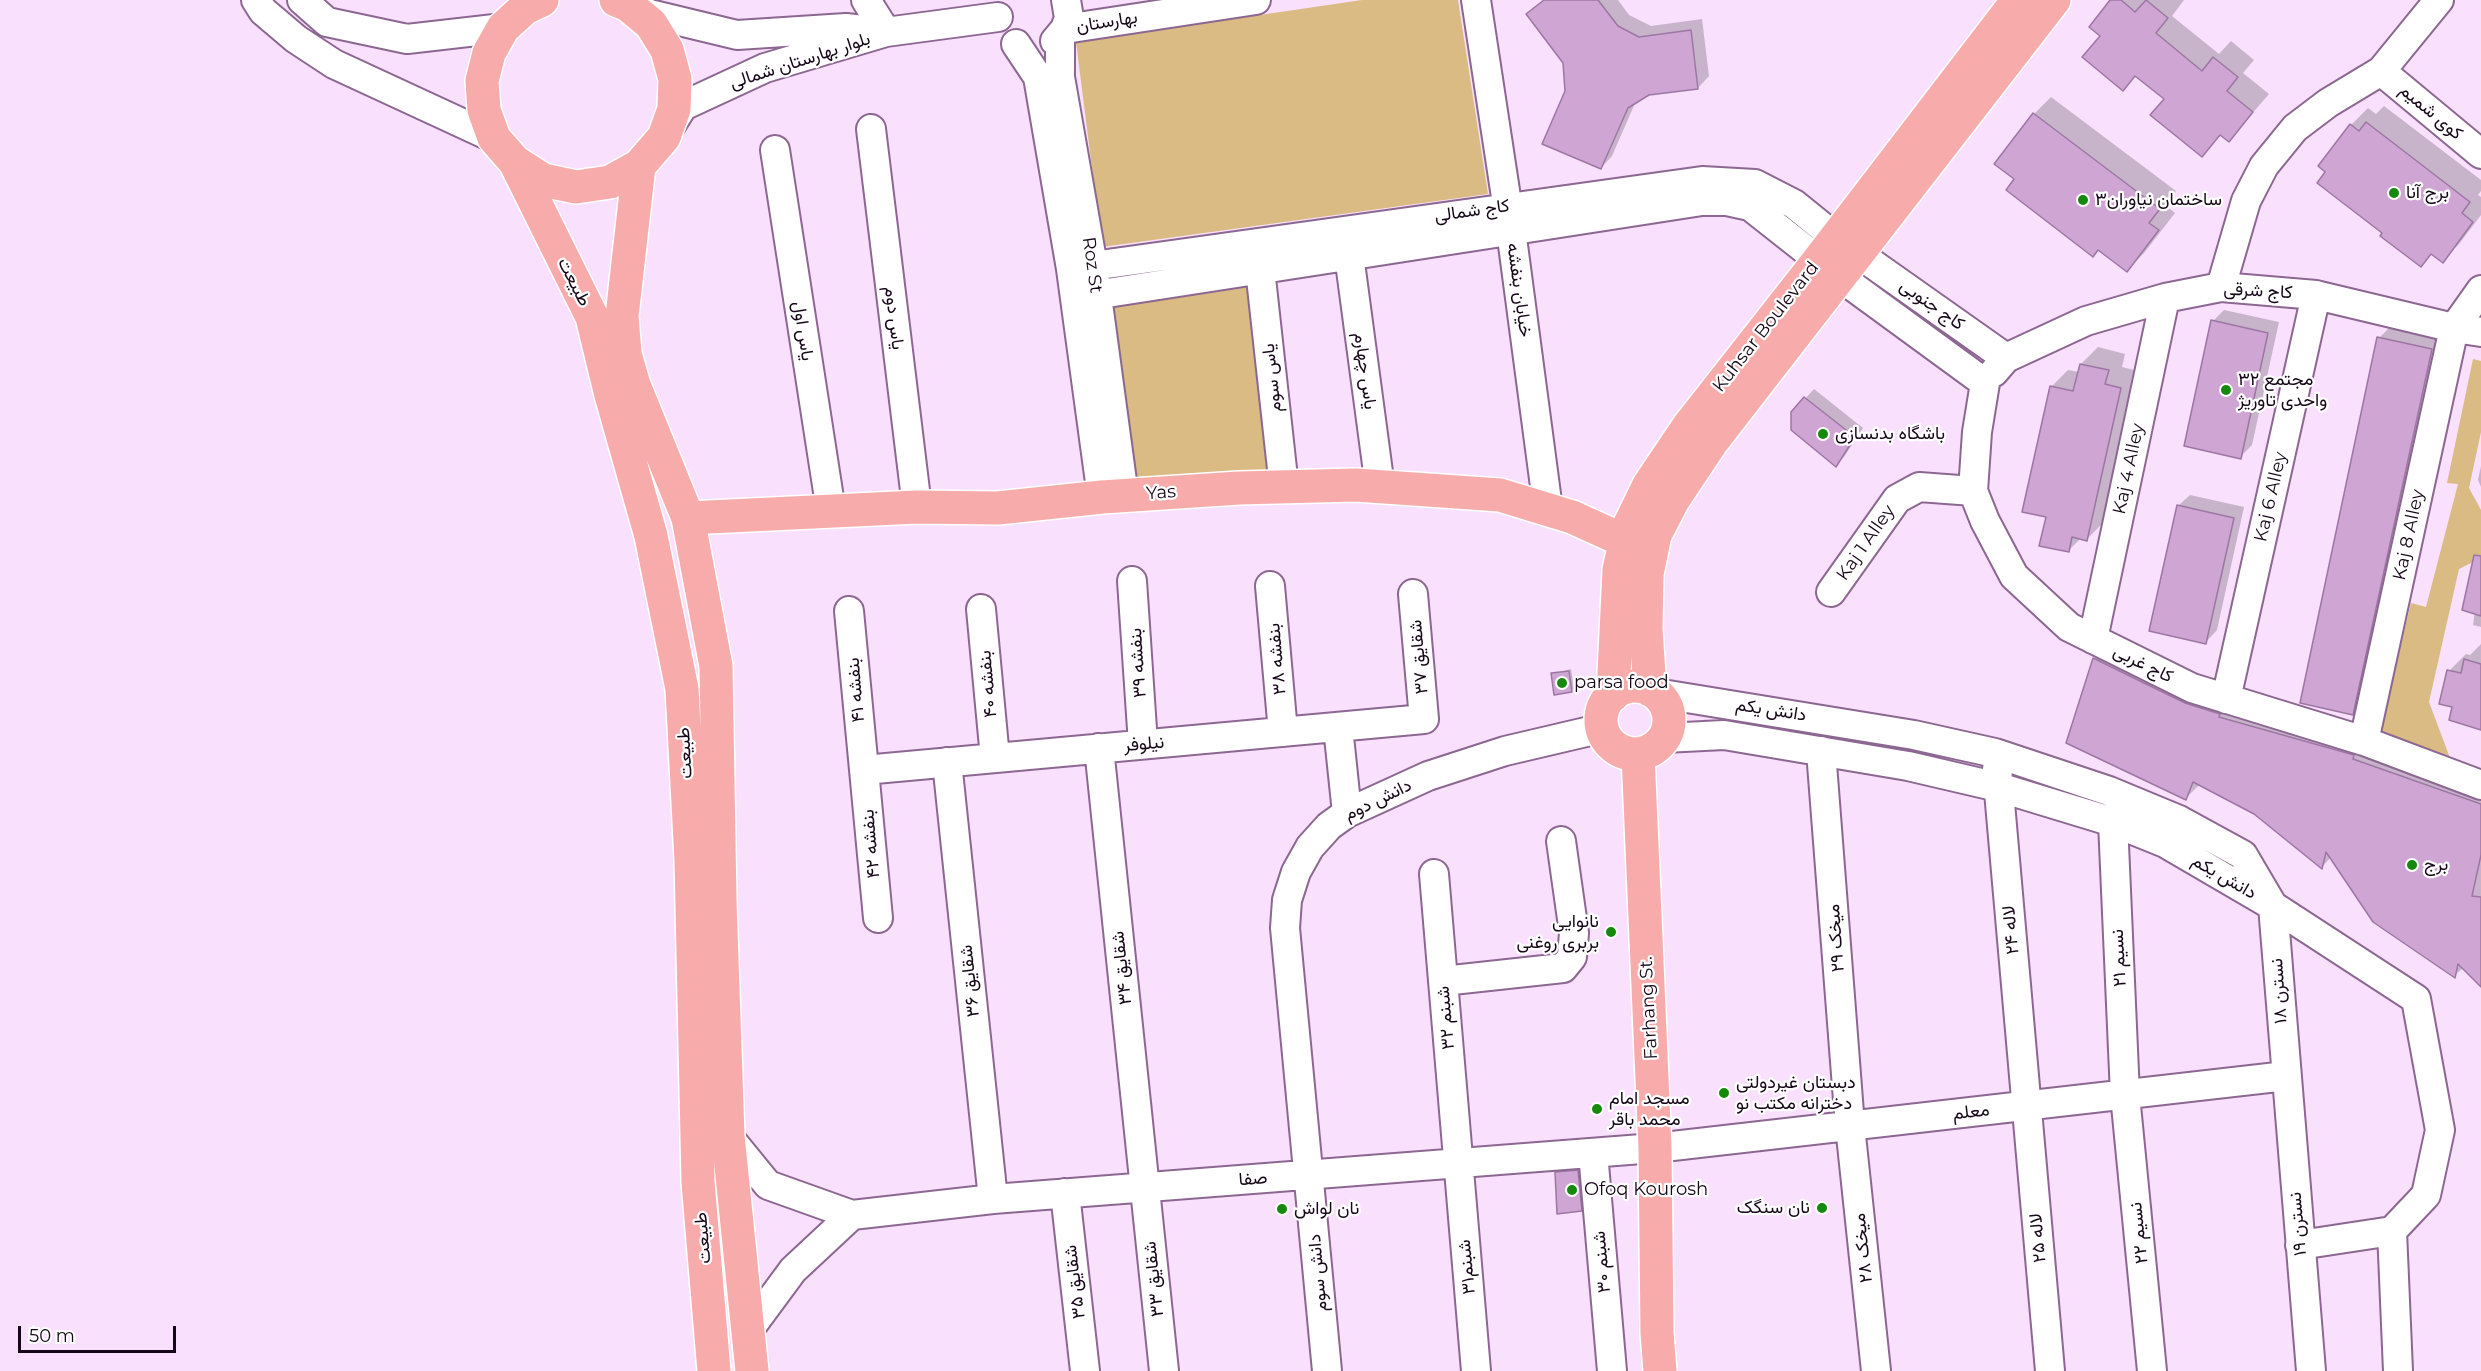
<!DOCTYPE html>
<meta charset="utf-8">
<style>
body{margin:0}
#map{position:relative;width:2481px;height:1371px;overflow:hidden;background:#f9e0fd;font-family:Montserrat,sans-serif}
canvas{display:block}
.scale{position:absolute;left:18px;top:1326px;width:158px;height:27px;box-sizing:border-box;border:3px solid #150717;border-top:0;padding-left:8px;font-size:18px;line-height:21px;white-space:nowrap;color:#150717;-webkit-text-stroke:4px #fff;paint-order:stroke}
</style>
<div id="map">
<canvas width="2481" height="1371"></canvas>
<div class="scale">50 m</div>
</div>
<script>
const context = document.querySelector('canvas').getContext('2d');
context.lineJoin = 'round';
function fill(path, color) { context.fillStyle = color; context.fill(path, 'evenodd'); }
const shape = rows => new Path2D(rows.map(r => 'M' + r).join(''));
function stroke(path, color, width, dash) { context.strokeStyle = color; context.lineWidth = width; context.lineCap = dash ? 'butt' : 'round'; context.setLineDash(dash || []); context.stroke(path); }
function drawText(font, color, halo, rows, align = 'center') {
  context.font = font + ' Montserrat,Vazirmatn,sans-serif'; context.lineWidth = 4.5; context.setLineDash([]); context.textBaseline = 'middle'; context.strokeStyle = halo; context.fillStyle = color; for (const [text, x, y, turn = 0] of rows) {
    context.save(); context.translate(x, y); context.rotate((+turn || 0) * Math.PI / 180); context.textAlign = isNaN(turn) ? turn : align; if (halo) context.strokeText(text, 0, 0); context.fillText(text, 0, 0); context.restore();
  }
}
const green = shape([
 [1362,0,1458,0,1488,194,1102,247,1076,42],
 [1250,281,1268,470,1134,481,1111,308],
 [2473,359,2481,361,2481,432,2469,488,2481,510,2481,558,2459,569,2429,702,2450,758,2380,731,2411,603,2426,607,2458,484,2447,483]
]);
const shadow = shape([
 [1543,0,1618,0,1629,15,1651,26,1702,19,1709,76,1698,88,1648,94,1636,101,1612,156,1601,168,1567,91,1565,62,1528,14],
 [2112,0,2184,0,2172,16,2219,54,2231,41,2254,60,2243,73,2269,94,2229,140,2222,134,2202,155,2166,99,2137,75,2123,89,2102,36],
 [2051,97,2176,191,2165,205,2175,213,2144,253,2127,270,1996,164,2034,114],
 [2384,106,2481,180,2481,191,2478,195,2481,197,2481,215,2459,244,2442,261,2433,253,2421,265,2385,233,2351,125,2368,108,2376,114],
 [2224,310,2279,322,2252,445,2240,457,2213,321],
 [2392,325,2445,336,2365,700,2352,713,2379,338],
 [2098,347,2125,354,2122,367,2138,371,2104,522,2087,539,2081,538,2068,551,2047,516,2051,387,2068,370,2079,372,2081,364],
 [1814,389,1863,428,1844,457,1835,465,1793,412],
 [2481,466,2481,487,2478,480],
 [2190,495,2244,507,2217,630,2206,642,2178,506],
 [2481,567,2481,627,2473,625],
 [2111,642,2202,686,2481,782,2481,985,2463,968,2454,976,2331,857,2322,867,2254,813,2200,784,2186,798,2094,659],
 [2481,644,2481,728,2449,671,2466,654,2470,655],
 [1571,669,1574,689,1571,691,1553,674],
 [1583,1166,1586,1204,1581,1210,1556,1173,1562,1167]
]);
const building = shape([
 [1544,0,1598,0,1618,26,1639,37,1691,30,1698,89,1649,95,1628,108,1601,169,1542,144,1565,91,1563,63,1526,14,1544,0],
 [2110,0,2121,0,2135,12,2146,0,2168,18,2156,33,2202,71,2213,57,2238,77,2227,91,2253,112,2229,142,2220,135,2202,157,2150,115,2164,99,2135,76,2123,91,2082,57,2100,36,2089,27,2110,0],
 [2033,113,2160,209,2149,223,2159,230,2127,272,2098,250,2093,257,2006,190,2014,179,1994,164,2033,113],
 [2366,122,2470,202,2462,213,2473,222,2443,263,2431,254,2421,267,2380,236,2382,233,2317,183,2325,172,2318,166,2350,124,2359,131,2366,122],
 [2211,320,2268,333,2241,459,2184,446,2211,320],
 [2377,337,2432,349,2353,715,2300,703,2377,337],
 [2080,364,2109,370,2105,384,2121,388,2087,541,2072,537,2069,552,2039,546,2046,517,2022,512,2050,386,2073,391,2080,364],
 [1804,397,1855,437,1836,467,1791,430,1791,412,1804,397],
 [2177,505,2234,518,2206,644,2149,631,2177,505],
 [2474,555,2481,556,2481,616,2462,610,2474,555],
 [2093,658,2185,703,2220,714,2219,717,2354,755,2353,759,2481,804,2481,855,2472,896,2481,897,2481,987,2458,964,2455,978,2373,922,2326,852,2322,869,2254,814,2193,782,2186,800,2066,743,2093,658],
 [2464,659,2481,664,2481,730,2449,720,2452,707,2439,704,2447,670,2461,673,2464,659],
 [1569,671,1572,692,1554,695,1551,673,1569,671],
 [1578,1170,1582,1211,1557,1214,1555,1172,1578,1170]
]);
const minor = shape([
 [256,0,263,11,296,39,334,64,494,138],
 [302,0,327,22,407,39,503,28],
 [866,0,886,32],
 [1476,0,1511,230,1548,509],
 [632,7,650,14,737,35,846,28,863,30],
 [1065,29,1256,0],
 [1060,36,1060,77,1093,266,1124,496],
 [1055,41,1065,29,1069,18,1066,0],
 [1016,44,1038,77,1071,269,1102,497],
 [2381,71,2481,154],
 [871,129,917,507],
 [666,133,683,106,765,68,886,32,998,17],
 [775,150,831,511],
 [1349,255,1380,487],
 [1071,269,1702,181,1755,184,1794,204,1836,238,2006,358],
 [1260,269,1284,487],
 [2221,287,2246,201,2264,166,2295,128,2328,103,2381,71,2439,0],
 [1075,298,1702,201,1727,201,1750,206,1840,277,1985,383],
 [1994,372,2006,358,2086,321,2165,298,2221,287,2316,295,2454,328,2481,332],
 [1985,383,1977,432,1973,491,1985,521,2014,576,2069,627,2192,688,2364,741,2481,785],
 [1132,581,1143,744],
 [1270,586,1283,732],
 [1831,592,1897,499,1919,487,1973,491],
 [981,609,995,758],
 [849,611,878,918],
 [2093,639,2165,298],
 [1656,693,1914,735,1995,753,2109,791,2179,820,2243,855,2273,906,2311,1371],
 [2226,699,2316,295],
 [1338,727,1347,813],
 [1664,738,1724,735,1908,766,1998,787,2113,822,2165,843,2273,906,2416,999,2440,1130,2426,1195,2392,1231,2300,1245],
 [2364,741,2454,328,2481,290],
 [1099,748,1164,1371],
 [1821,751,1850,1126,1876,1371],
 [947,762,993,1199],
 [1997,769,2050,1371],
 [864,770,1424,719,1413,594],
 [2113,822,2125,1095,2152,1371],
 [1434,874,1476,1371],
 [1443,981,1563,968,1572,957,1574,933,1561,841],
 [728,1136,768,1185,852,1215,993,1199,1655,1148,2286,1076],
 [1593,1153,1612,1371],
 [1065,1193,1085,1371],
 [2392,1231,2398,1371],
 [748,1331,793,1270,852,1215],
 [1327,1371,1285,928,1287,900,1296,872,1310,847,1329,826,1347,813,1428,776,1505,751,1603,728]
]);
const major = shape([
 [542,0,525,8,503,28,489,53,482,81,484,110,494,138,515,162,543,180,576,187,610,182,639,166,664,137,674,109,675,79,667,50,651,24,628,5,616,0],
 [515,162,592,317,611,395,651,536,682,689,691,860,698,1182,714,1371],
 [639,166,622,316,625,354,634,385,688,518,716,666,720,901,728,1136,752,1371],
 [688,518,917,507,998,508,1102,497,1239,488,1356,485,1500,495,1572,517,1625,541],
 '1601 720a34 34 0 1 1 68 0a34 34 0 1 1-68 0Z',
 [1650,690,1646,629,1647,574,1655,535,1673,500,1711,443,2054,0],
 [1613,695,1619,570,1629,526,1649,485,1688,427,1819,260,2018,0],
 [1638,754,1655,1148,1657,1333,1660,1371]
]);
const markers = [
 [2394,193,6,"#14890b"],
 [2083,200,6,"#14890b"],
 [2226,390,6,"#14890b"],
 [1823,434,6,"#14890b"],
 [1562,683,6,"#14890b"],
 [2412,865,6,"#14890b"],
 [1611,932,6,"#14890b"],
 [1724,1093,6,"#14890b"],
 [1597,1109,6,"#14890b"],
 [1572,1190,6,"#14890b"],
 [1822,1208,6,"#14890b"],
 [1282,1209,6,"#14890b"]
];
const streetNames = [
 ["بهارستان",1107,22,-9],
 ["بلوار بهارستان شمالی",800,61,-18],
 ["کوی شمیم",2431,112,40],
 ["کاج شمالی",1472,211,-8],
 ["Roz St",1092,265,82],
 ["طبیعت",574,282,63],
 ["خیابان بنفشه",1519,290,82],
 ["کاج شرقی",2258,291,3],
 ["کاج جنوبی",1932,305,35],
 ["یاس دوم",894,318,83],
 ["Kuhsar Boulevard",1766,327,-52],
 ["یاس اول",803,331,81],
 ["یاس چهارم",1365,371,82],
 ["یاس سوم",1272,378,-96],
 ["Kaj 4 Alley",2129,469,-78],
 ["Yas",1161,493,-4],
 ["Kaj 6 Alley",2271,497,-77],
 ["Kaj 8 Alley",2409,535,-78],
 ["Kaj 1 Alley",1866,543,-55],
 ["شقایق ۳۷",1419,657,-95],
 ["بنفشه ۳۸",1277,659,-95],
 ["بنفشه ۳۹",1138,663,-94],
 ["کاج غربی",2143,664,26],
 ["بنفشه ۴۰",988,684,-95],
 ["بنفشه ۴۱",856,690,-95],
 ["دانش یکم",1771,710,9],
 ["نیلوفر",1144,744,-5],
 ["طبیعت",685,753,-93],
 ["دانش دوم",1378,800,-26],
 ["بنفشه ۴۲",871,844,-95],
 ["دانش یکم",2224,877,30],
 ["لاله ۲۴",2011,930,-95],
 ["میخک ۲۹",1836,938,-94],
 ["نسیم ۲۱",2119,958,-93],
 ["شقایق ۳۴",1122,968,-96],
 ["شقایق ۳۶",970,981,-96],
 ["نسترن ۱۸",2279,991,-94],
 ["Farhang St.",1649,1008,-93],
 ["شبنم ۳۲",1446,1018,-95],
 ["معلم",1971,1112,-7],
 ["صفا",1253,1179,-4],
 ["نسترن ۱۹",2298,1224,-95],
 ["نسیم ۲۲",2139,1233,-96],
 ["طبیعت",703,1238,-95],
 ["لاله ۲۵",2038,1238,-95],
 ["میخک ۲۸",1863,1248,-96],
 ["شبنم ۳۰",1602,1262,-95],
 ["شبنم۳۱",1467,1267,-95],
 ["دانش سوم",1318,1273,-95],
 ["شقایق ۳۳",1154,1279,-96],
 ["شقایق ۳۵",1075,1282,-97]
];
const poiNames = [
 ["برج آنا",2406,193],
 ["ساختمان نیاوران۳",2095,200],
 ["مجتمع ۳۲",2238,380],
 ["واحدی تاوریژ",2238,401],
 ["باشگاه بدنسازی",1835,434],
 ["parsa food",1574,683],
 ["برج",2424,865],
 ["نانوایی",1599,922,"right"],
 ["بربری روغنی",1599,943,"right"],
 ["دبستان غیردولتی",1736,1083],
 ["دخترانه مکتب نو",1736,1104],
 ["مسجد امام",1609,1099],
 ["محمد باقر",1609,1120],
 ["Ofoq Kourosh",1584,1190],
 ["نان سنگک",1810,1208,"right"],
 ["نان لواش",1294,1209]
];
fill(green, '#dabb83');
fill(shadow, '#0003');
fill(building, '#cea5d3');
stroke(building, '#9d77a3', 1.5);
stroke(minor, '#8c6792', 32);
stroke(major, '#fff', 36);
stroke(minor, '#fff', 28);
stroke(major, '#f7abaa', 33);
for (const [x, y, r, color] of markers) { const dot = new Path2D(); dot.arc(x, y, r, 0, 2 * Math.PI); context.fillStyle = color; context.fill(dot); stroke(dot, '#fff', 2); }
drawText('18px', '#150717', '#fff', streetNames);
drawText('18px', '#150717', '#fff', poiNames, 'left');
</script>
